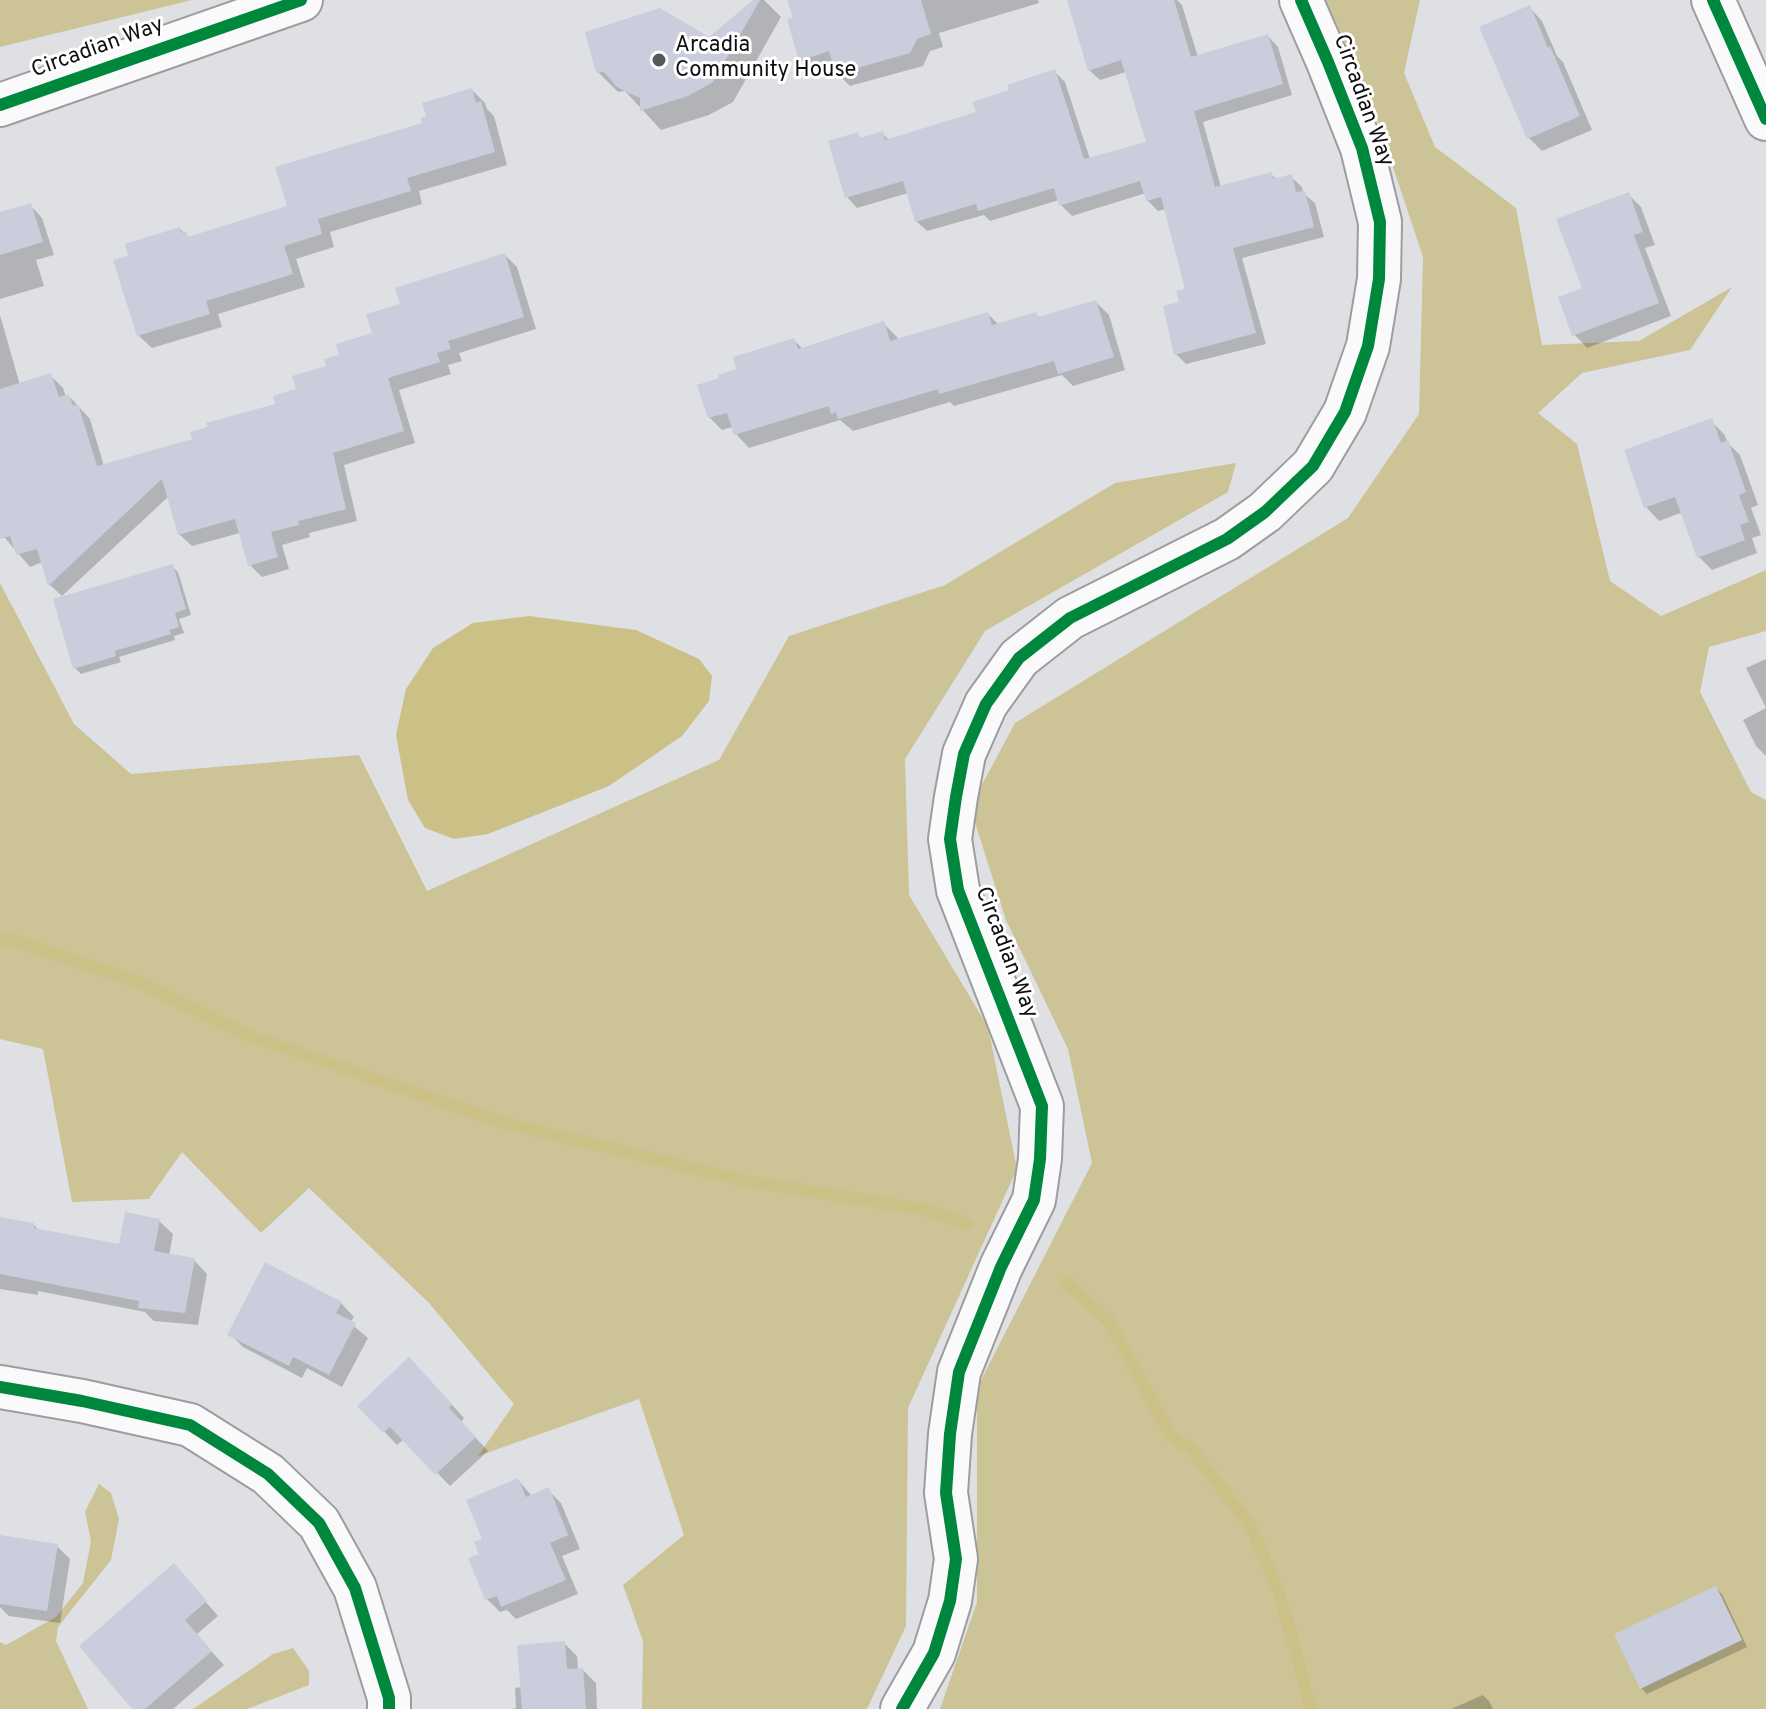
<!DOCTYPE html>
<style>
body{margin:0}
canvas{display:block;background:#dfe0e3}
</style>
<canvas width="1766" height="1709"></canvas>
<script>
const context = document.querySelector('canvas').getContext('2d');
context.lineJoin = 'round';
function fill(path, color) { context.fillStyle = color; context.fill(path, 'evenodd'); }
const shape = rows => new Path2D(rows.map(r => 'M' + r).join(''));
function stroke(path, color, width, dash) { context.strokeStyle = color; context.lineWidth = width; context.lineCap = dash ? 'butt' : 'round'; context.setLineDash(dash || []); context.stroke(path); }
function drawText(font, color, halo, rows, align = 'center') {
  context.font = font + ' Overpass,sans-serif'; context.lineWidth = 6; context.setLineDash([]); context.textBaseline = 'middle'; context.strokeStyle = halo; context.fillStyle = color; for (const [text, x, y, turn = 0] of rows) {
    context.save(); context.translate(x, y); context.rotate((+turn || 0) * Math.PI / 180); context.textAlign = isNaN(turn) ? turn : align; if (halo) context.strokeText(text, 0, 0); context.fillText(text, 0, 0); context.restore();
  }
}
const forest = shape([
 [0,0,192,0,0,47],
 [1326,0,1420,0,1404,73,1435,147,1516,208,1542,345,1639,341,1732,287,1690,350,1582,373,1538,413,1577,444,1610,581,1661,616,1766,570,1766,631,1709,647,1700,692,1751,792,1766,800,1766,1709,940,1709,977,1602,977,1388,1092,1163,1068,1049,1006,920,970,807,1015,723,1348,518,1419,414,1423,257,1372,104],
 [1236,463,1228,492,985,631,905,759,909,895,988,1027,1017,1169,908,1408,906,1626,867,1709,642,1709,643,1641,623,1585,684,1535,639,1399,478,1456,514,1404,429,1303,309,1188,261,1233,182,1152,149,1199,72,1202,43,1049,0,1039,0,583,74,724,131,774,359,755,427,891,719,760,789,636,945,585,1115,483],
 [99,1484,111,1493,119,1519,111,1560,58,1627,56,1641,88,1709,0,1709,0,1642,6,1645,56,1617,83,1583,91,1541,85,1512],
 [293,1648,309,1671,309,1685,247,1709,193,1709,273,1654]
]);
const water = shape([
 [529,616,636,630,699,659,712,676,709,701,682,736,609,786,488,834,454,839,425,828,408,800,396,735,406,689,433,648,473,623]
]);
const shadow = shape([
 [756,0,764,0,781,17,733,102,709,115,661,130,625,91,618,92,598,72,709,39],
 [789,0,1038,0,1039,3,939,33,943,47,930,51,923,66,850,86,837,73,835,66,814,73,801,60,795,19],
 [1069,0,1177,0,1182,5,1198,57,1268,36,1278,47,1292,95,1203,122,1221,187,1271,174,1277,180,1291,177,1302,187,1303,193,1315,203,1324,237,1242,258,1266,344,1186,364,1176,354,1182,304,1187,290,1166,209,1158,211,1147,200,1146,193,1072,216,1061,205,1059,200,990,221,984,215,927,231,916,221,908,193,857,208,847,197,857,134,862,139,882,133,889,140,978,113,1011,92,1054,71,1065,82,1090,159,1148,144,1126,72,1100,80,1089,70],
 [1529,7,1542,21,1557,56,1563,62,1592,130,1542,151,1529,138],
 [472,90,485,103,487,109,494,116,507,165,419,191,422,204,330,232,334,247,296,259,305,287,218,314,222,327,152,348,138,335,131,257,180,229,190,238,289,208,425,124],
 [1628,194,1641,207,1655,245,1645,248,1671,316,1587,348,1574,334,1584,289],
 [30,205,42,218,54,255,36,260,44,286,0,299,0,214],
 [505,255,517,267,536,329,459,353,462,361,448,365,451,374,399,390,415,443,344,465,357,521,309,533,310,537,282,545,289,569,262,577,249,564,240,533,192,546,179,534,169,496,62,596,50,585,43,562,30,567,4,537,0,524,0,315,20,385,50,375,63,388,66,397,69,396,90,419,104,466,195,440,277,405,299,391,342,356,374,334,402,305],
 [1096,302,1109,315,1125,370,1073,386,1062,375,954,406,950,402,853,431,840,420,749,448,736,434,733,427,722,430,709,417,739,371,794,340,803,349,884,324,897,337,898,340,988,314,999,325,1036,314,1039,318],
 [1711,421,1724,434,1728,443,1740,455,1758,505,1751,508,1761,535,1752,538,1757,553,1712,570,1699,557,1683,512,1659,521,1646,507,1626,451],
 [172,566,178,572,191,615,179,619,184,633,174,636,175,640,119,657,121,662,81,674,75,668],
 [1766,659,1766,756,1756,746,1743,720,1766,708,1746,668],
 [0,1219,34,1225,40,1231,121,1246,159,1221,173,1234,169,1256,194,1260,207,1274,198,1325,154,1321,145,1312,38,1291,38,1295,0,1289],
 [341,1303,354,1317,350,1323,368,1338,342,1387,307,1368,302,1378,243,1347,230,1334],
 [422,1372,464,1418,461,1422,488,1451,450,1486,404,1439,397,1445,360,1406],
 [518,1480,532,1496,548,1490,561,1503,580,1549,562,1556,578,1594,516,1619,507,1610,500,1612,487,1599,481,1555,485,1540],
 [0,1537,57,1546,70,1559,60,1623,9,1616,0,1607],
 [186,1579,218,1616,196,1635,224,1665,173,1709,135,1709],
 [1716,1588,1722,1594,1747,1647,1647,1694,1641,1688],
 [564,1643,577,1656,578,1670,583,1670,596,1683,597,1709,512,1709,516,1708,515,1688,522,1687],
 [1483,1695,1489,1701,1493,1709,1451,1709]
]);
const stream = shape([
 [0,939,24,943,134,980,249,1036,513,1125,751,1182,929,1210,968,1224],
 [1066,1282,1109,1321,1171,1436,1191,1449,1250,1525,1280,1595,1311,1709]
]);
const building = shape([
 [753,0,760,0,713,82,688,96,640,111,640,98,617,87,604,72,596,73,585,32,660,8,709,37],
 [787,0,921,0,931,34,917,39,910,53,836,74,829,51,799,61,787,19,793,17],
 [1067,0,1174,0,1191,57,1268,34,1283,84,1194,111,1215,187,1272,172,1273,179,1292,174,1296,192,1305,191,1314,227,1233,248,1256,333,1174,355,1163,306,1179,302,1176,291,1185,289,1161,197,1146,201,1140,181,1059,206,1054,188,978,211,976,204,915,222,903,181,845,198,828,141,858,132,860,138,883,131,885,140,976,112,972,102,1009,90,1007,85,1055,69,1084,159,1146,142,1121,60,1088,71],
 [1530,5,1548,48,1550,46,1580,116,1527,139,1479,27],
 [472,88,476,103,481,101,495,152,407,178,411,191,318,219,322,234,284,246,293,274,206,301,210,314,137,336,113,260,128,256,125,244,180,227,182,233,186,231,188,237,287,206,275,167,422,123,421,118,426,116,422,103],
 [1629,192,1643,232,1634,235,1659,303,1572,336,1558,297,1582,288,1556,219],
 [31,203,43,242,0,255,0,212],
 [505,253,524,317,448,341,451,349,437,353,440,362,388,378,404,431,333,453,346,509,298,521,299,525,271,532,278,557,248,566,235,519,178,535,162,479,48,586,37,549,16,555,10,536,0,539,0,389,51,373,59,397,69,394,73,406,78,404,97,466,192,439,190,432,208,427,206,423,275,404,273,396,296,389,292,376,326,366,324,359,339,355,336,344,372,333,366,314,400,304,395,288],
 [1096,300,1114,357,1058,374,1054,361,939,394,938,389,838,419,836,412,831,414,829,406,734,435,727,413,708,418,697,385,719,378,718,375,736,369,733,357,794,338,798,349,884,321,890,341,988,312,992,325,1036,312,1038,317],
 [1712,418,1721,443,1728,440,1746,492,1739,495,1749,522,1740,525,1745,540,1697,558,1675,497,1644,508,1624,450],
 [173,564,186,609,175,613,179,627,169,630,171,634,115,651,116,656,73,669,53,599],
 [125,1212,160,1219,154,1251,195,1258,185,1313,138,1308,139,1301,0,1274,0,1217,34,1223,34,1228,119,1244],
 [265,1262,342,1302,336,1313,356,1323,329,1375,293,1357,289,1366,227,1335],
 [409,1357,452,1404,449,1408,476,1437,435,1475,390,1427,383,1433,357,1406],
 [518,1478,526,1497,549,1487,568,1535,550,1543,566,1580,501,1607,497,1596,485,1600,468,1558,479,1554,474,1542,482,1539,466,1500],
 [0,1535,58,1544,47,1611,0,1604],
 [174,1563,207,1601,185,1620,212,1651,145,1709,132,1709,79,1646],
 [1716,1586,1742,1640,1640,1689,1614,1634],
 [565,1641,567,1669,583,1668,586,1709,522,1709,517,1645]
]);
const minor = shape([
 [1713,0,1766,119],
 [0,105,301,0],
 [0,1387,82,1401,190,1425,268,1474,319,1523,355,1588,389,1698,389,1709],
 [902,1709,934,1653,950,1601,956,1559,946,1493,950,1434,959,1372,1001,1267,1034,1200,1040,1159,1042,1106,958,890,950,839,956,797,964,754,986,704,1019,658,1070,618,1227,539,1265,512,1313,466,1345,412,1368,346,1379,279,1380,222,1362,148,1328,62,1301,0]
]);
const cycleway = shape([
 [1713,0,1766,119],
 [0,105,301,0],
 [0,1387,82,1401,190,1425,268,1474,319,1523,355,1588,389,1698,389,1709],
 [902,1709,934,1653,950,1601,956,1559,946,1493,950,1434,959,1372,1001,1267,1034,1200,1040,1159,1042,1106,958,890,950,839,956,797,964,754,986,704,1019,658,1070,618,1227,539,1265,512,1313,466,1345,412,1368,346,1379,279,1380,222,1362,148,1328,62,1301,0]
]);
const markers = [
 [659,60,8,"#58585a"]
];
const poiNames = [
 ["Arcadia",675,47],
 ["Community House",675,72]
];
const streetNames = [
 ["Circadian Way",98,49,-20],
 ["Circadian Way",1362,101,70],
 ["Circadian Way",1005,953,69]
];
fill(forest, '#ccc396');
fill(water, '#cbc086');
fill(shadow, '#0003');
stroke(stream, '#cbc086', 12);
fill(building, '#cacddc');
stroke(minor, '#9c9da0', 46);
stroke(minor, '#fafafb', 42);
stroke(cycleway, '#00873e', 12);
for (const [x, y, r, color] of markers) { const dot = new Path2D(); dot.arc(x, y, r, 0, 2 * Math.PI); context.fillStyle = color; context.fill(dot); stroke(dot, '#fff', 3); }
drawText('22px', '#0f0f11', '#fff', poiNames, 'left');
drawText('22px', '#0f0f11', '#fff', streetNames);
</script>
